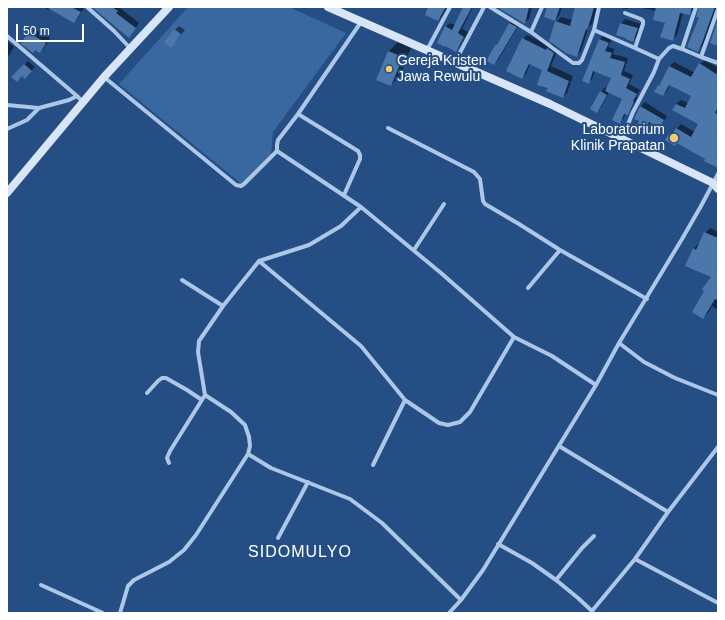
<!DOCTYPE html>
<style>
body{margin:0}
#map{position:relative;width:725px;height:620px;overflow:hidden;background:#244e84;font-family:Helvetica,sans-serif}
canvas{display:block}
.frame{position:absolute;inset:0;border:8px solid #fff;pointer-events:none}
.scale{position:absolute;left:16px;top:24px;width:68px;height:18px;box-sizing:border-box;border:2px solid #fff;border-top:0;padding-left:5px;font-size:12px;line-height:14px;white-space:nowrap;color:#fff;-webkit-text-stroke:3px #244e84;paint-order:stroke}
</style>
<div id="map">
<canvas width="725" height="620"></canvas>
<div class="frame"></div>
<div class="scale">50 m</div>
</div>
<script>
const context = document.querySelector('canvas').getContext('2d');
context.lineJoin = 'round';
function fill(path, color) { context.fillStyle = color; context.fill(path, 'evenodd'); }
const shape = rows => new Path2D(rows.map(r => 'M' + r).join(''));
function stroke(path, color, width, dash) { context.strokeStyle = color; context.lineWidth = width; context.lineCap = dash ? 'butt' : 'round'; context.setLineDash(dash || []); context.stroke(path); }
function drawText(font, color, halo, rows, align = 'center') {
  context.font = font + ' Helvetica,sans-serif'; context.lineWidth = 4; context.setLineDash([]); context.textBaseline = 'middle'; context.strokeStyle = halo; context.fillStyle = color; for (const [text, x, y, turn = 0] of rows) {
    context.save(); context.translate(x, y); context.rotate((+turn || 0) * Math.PI / 180); context.textAlign = isNaN(turn) ? turn : align; if (halo) context.strokeText(text, 0, 0); context.fillText(text, 0, 0); context.restore();
  }
}
const green = shape([
 [188,7,289,7,346,33,273,132,271,155,244,186,119,84]
]);
const shadow = shape([
 [43,7,83,7,84,8,78,18,74,22,50,8,49,10],
 [94,7,121,7,120,8,139,23,133,32],
 [429,7,448,7,445,14,438,20],
 [464,7,473,7,462,29,468,32,460,46,456,51,445,27,450,23,455,25],
 [499,7,532,7,529,19,524,23],
 [548,7,562,7,559,16,555,20],
 [576,7,597,7,592,24,589,26,581,51,577,56,556,22,561,17,573,20],
 [617,7,630,7,627,9],
 [638,7,695,7,694,9,689,14,683,13,677,35,673,39,666,23,656,11],
 [700,7,717,7,706,38,702,46,698,51],
 [514,19,520,23,498,60,494,64,497,45,499,42,510,23],
 [625,19,641,24,637,36,633,40,621,24],
 [179,26,185,30,175,42,175,30],
 [33,28,50,38,44,48,40,52,36,49,33,52,23,43,29,32],
 [527,35,550,46,552,44,558,49,551,66,573,76,567,93,563,97,549,88,543,69,530,64,526,74,521,78,523,39],
 [604,35,612,39,608,47,615,49,613,54,628,58,624,71,633,75,629,84,640,90,636,97,637,98,631,110,628,114,626,113,623,119,619,122,623,99,609,92,601,107,597,111,601,92,605,87,607,88,612,78,595,71,592,79,588,83,583,81,600,39],
 [7,41,14,47,10,54,7,57],
 [398,42,411,48,400,76,391,85,377,79,389,51],
 [705,60,718,68,718,165,678,142,675,145,670,135,674,131,675,131,681,124,695,132,700,124,674,109,676,104,681,100,688,103,692,95,670,84,667,91,663,95,659,86,662,82,670,66,674,62,695,73,700,64],
 [28,61,35,67,25,77,22,75,13,77],
 [645,102,667,116,663,123,660,126,651,122,649,125,645,129,640,121,635,118,641,106],
 [710,228,718,232,718,310,712,306,708,313,703,317,712,277,693,249,698,244,700,245,705,233]
]);
const building = shape([
 [46,7,71,7,81,12,74,23],
 [92,7,112,7,118,11,116,13,136,28,129,38],
 [428,7,446,7,438,21,425,15],
 [463,7,472,7,458,33,464,37,456,52,445,46,445,47,437,43,445,26,452,30],
 [497,7,529,7,525,24,512,16],
 [547,7,560,7,555,21,544,17],
 [575,7,594,7,591,18,587,30,586,29,577,57,566,53,549,41,555,21,570,26],
 [656,7,692,7,690,15,680,13,673,41,660,37,665,23,653,20],
 [699,7,715,7,702,43,698,52,687,47,699,17,696,17],
 [718,19,718,46,710,43],
 [509,23,517,27,494,65,486,61,496,44,497,45],
 [620,23,638,28,633,42,626,39,626,38,616,35],
 [174,29,181,34,171,48,164,42],
 [28,32,46,43,40,53,35,50,33,53,21,44],
 [522,38,546,50,547,48,554,53,547,71,569,81,563,98,546,91,548,88,537,85,542,70,529,64,522,79,506,71],
 [599,39,609,43,605,51,612,53,610,58,625,62,621,75,630,79,626,88,637,94,633,101,634,102,628,115,624,114,620,124,612,120,622,99,605,91,611,78,593,71,589,84,582,81],
 [388,51,403,57,391,86,376,80],
 [699,63,718,75,718,107,715,113,718,114,718,168,704,161,705,159,677,143,675,146,665,140,669,134,671,136,676,128,691,137,698,124,672,110,676,104,685,108,691,96,669,85,663,96,654,92,658,85,659,86,669,66,691,77],
 [24,64,32,71,25,79,22,76,17,82,11,77],
 [600,91,607,95,597,113,590,109],
 [640,106,664,120,660,128,649,122,645,130,637,126,639,121,634,119],
 [704,232,718,238,718,300,715,299,703,319,692,312,704,291,702,289,711,277,685,266,693,248,696,250]
]);
const street = shape([
 [87,7,114,31,130,48],
 [490,7,531,32,573,63,579,63,582,60,594,30,599,7],
 [625,13,641,19,643,21,643,24,635,48],
 [594,30,635,48,659,59,669,48,673,46,682,49,701,57,718,63],
 [531,32,542,7],
 [7,36,77,96],
 [682,49,696,7],
 [427,50,450,7],
 [701,57,718,9],
 [455,62,484,7],
 [104,77,236,185,241,186,244,184,277,151],
 [7,105,39,108,69,100,77,96,83,102],
 [298,114,358,151,360,155,360,159,344,195],
 [388,128,474,172,480,179,483,201,485,204,519,224,560,250,647,299],
 [7,129,27,120,39,108],
 [622,139,633,112,654,72,659,59],
 [277,151,361,207,441,273,514,337,552,356,596,385],
 [277,151,277,145,278,140,298,114,361,22],
 [361,207,341,226,309,245,259,261,223,306,199,341,198,352,205,395,231,412,245,425,249,437,250,446,248,454,271,468,350,499,382,523,461,600],
 [414,250,444,204],
 [259,261,361,346,405,400,439,423,448,425,460,422,470,412,514,337],
 [182,280,223,306],
 [528,288,560,250],
 [619,343,644,362,675,378,718,395],
 [147,393,158,381,162,378,166,378,187,390,202,400],
 [559,446,668,512],
 [169,463,167,458,170,451,205,395],
 [373,465,405,400],
 [278,538,308,482],
 [498,544,532,563,556,580,578,598,592,611,592,613],
 [635,559,718,603],
 [556,580,582,548,594,536],
 [41,585,103,613],
 [592,611,635,559,668,512,718,447],
 [120,613,128,586,134,580,169,562,184,550,196,535,248,454],
 [449,613,461,600,483,570,596,385,619,343,682,239,701,206,718,174]
]);
const secondary = shape([
 [328,7,550,104,713,183,718,189],
 [7,193,104,77,169,7]
]);
const markers = [
 [389,69,4,"#f2cd71"],
 [674,138,5,"#f2cd71"]
];
const poiNames = [
 ["Gereja Kristen",397,61],
 ["Jawa Rewulu",397,77],
 ["Laboratorium",665,130,"right"],
 ["Klinik Prapatan",665,146,"right"]
];
const quarterNames = [
 ["SIDOMULYO",300,553]
];
fill(green, '#3967a0');
fill(shadow, '#0007');
fill(building, '#4c77ab');
stroke(street, '#adc7e8', 4);
stroke(secondary, '#d7e5f7', 8);
for (const [x, y, r, color] of markers) { const dot = new Path2D(); dot.arc(x, y, r, 0, 2 * Math.PI); context.fillStyle = color; context.fill(dot); stroke(dot, '#244e84', 1.5); }
drawText('14px', '#fff', '#244e84', poiNames, 'left');
context.letterSpacing = '1px';
drawText('16px', '#fff', '#244e84', quarterNames);
context.letterSpacing = '0px';
</script>
